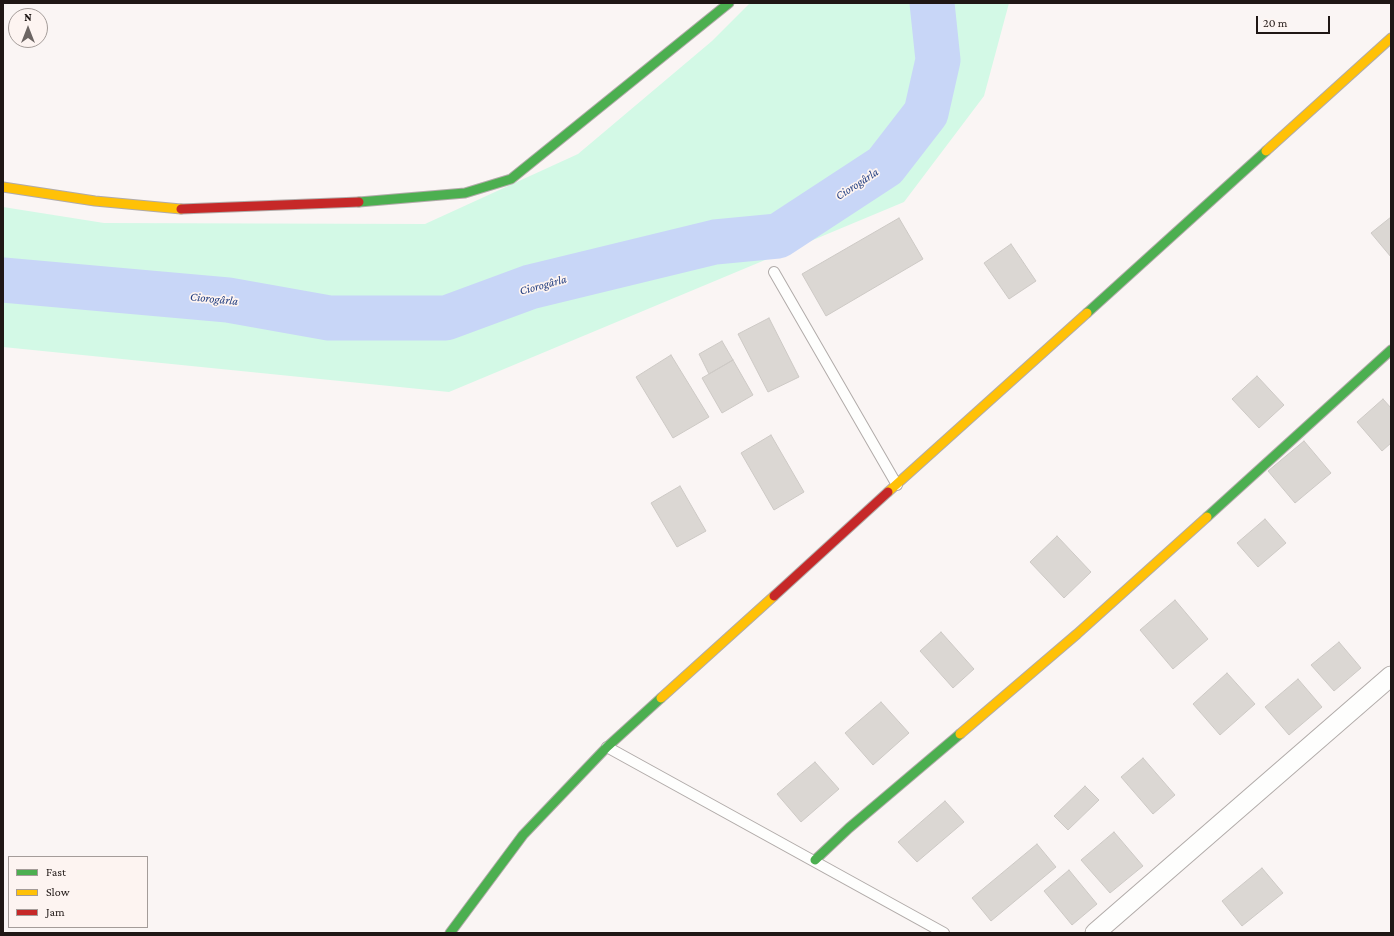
<!DOCTYPE html>
<meta charset="utf-8">
<style>
body{margin:0}
#map{position:relative;width:1394px;height:936px;overflow:hidden;background:#faf5f4;font-family:"Crimson Pro",serif}
canvas{display:block}
.frame{position:absolute;inset:0;border:4px solid #1f1715;pointer-events:none}
.legend{position:absolute;left:8px;top:856px;width:140px;height:72px;box-sizing:border-box;background:#fdf4f1;border:1px solid #a49c99;margin:0;padding:5px 7px;list-style:none;font-size:12px;color:#1f1715}
.legend li{display:flex;align-items:center;gap:8px;height:20px}
.legend b{width:20px;border:1px solid #a49c99}
.north{position:absolute;left:8px;top:8px;width:40px;height:40px;box-sizing:border-box;background:#fdf4f1;border:1px solid #a49c99;border-radius:50%;rotate:0deg;font-size:11px;font-weight:700;line-height:16px;text-align:center;color:#1f1715}
.north::after{content:'';display:block;margin:auto;width:14px;height:18px;background:#6c6563;clip-path:polygon(50% 0,100% 100%,50% 72%,0 100%)}
.scale{position:absolute;left:1256px;top:16px;width:74px;height:18px;box-sizing:border-box;border:2px solid #1f1715;border-top:0;padding-left:5px;font-size:12px;line-height:14px;white-space:nowrap;color:#1f1715;-webkit-text-stroke:3px #fdf4f1;paint-order:stroke}
</style>
<div id="map">
<canvas width="1394" height="936"></canvas>
<div class="frame"></div>
<ul class="legend">
<li><b style="height:5px;background:#4caf50"></b>Fast</li>
<li><b style="height:5px;background:#ffc107"></b>Slow</li>
<li><b style="height:5px;background:#c62828"></b>Jam</li>
</ul>
<div class="north">N</div>
<div class="scale">20 m</div>
</div>
<script>
const context = document.querySelector('canvas').getContext('2d');
context.lineJoin = 'round';
function fill(path, color) { context.fillStyle = color; context.fill(path, 'evenodd'); }
const shape = rows => new Path2D(rows.map(r => 'M' + r).join(''));
function stroke(path, color, width, dash) { context.strokeStyle = color; context.lineWidth = width; context.lineCap = dash ? 'butt' : 'round'; context.setLineDash(dash || []); context.stroke(path); }
function drawText(font, color, halo, rows, align = 'center') {
  context.font = font + ' "Crimson Pro",serif'; context.lineWidth = 3.5; context.setLineDash([]); context.textBaseline = 'middle'; context.strokeStyle = halo; context.fillStyle = color; for (const [text, x, y, turn = 0] of rows) {
    context.save(); context.translate(x, y); context.rotate((+turn || 0) * Math.PI / 180); context.textAlign = isNaN(turn) ? turn : align; if (halo) context.strokeText(text, 0, 0); context.fillText(text, 0, 0); context.restore();
  }
}
const green = shape([
 [750,3,1009,3,984,96,904,202,449,392,3,347,3,207,104,223,425,224,578,154,712,41]
]);
const river = shape([
 [3,280,228,300,329,318,446,318,530,287,715,242,778,236,885,166,926,113,938,60,932,3]
]);
const building = shape([
 [1391,217,1391,257,1371,233,1391,217],
 [899,218,923,259,826,316,802,274,899,218],
 [1011,244,1036,281,1009,299,984,263,1011,244],
 [769,318,799,377,768,392,738,334,769,318],
 [722,341,733,360,709,374,699,354,722,341],
 [671,355,709,417,673,438,636,377,671,355],
 [733,360,753,395,722,413,702,378,733,360],
 [1257,376,1284,405,1259,428,1232,399,1257,376],
 [1383,399,1391,408,1391,443,1382,451,1357,422,1383,399],
 [771,435,804,492,774,510,741,453,771,435],
 [1304,441,1331,473,1295,503,1268,471,1304,441],
 [680,486,706,531,677,547,651,503,680,486],
 [1265,519,1286,543,1258,567,1237,543,1265,519],
 [1057,536,1091,572,1064,598,1030,562,1057,536],
 [1175,600,1208,639,1173,669,1140,630,1175,600],
 [941,632,974,669,953,688,920,651,941,632],
 [1339,642,1361,668,1334,691,1311,665,1339,642],
 [1227,673,1255,704,1220,735,1193,704,1227,673],
 [1298,679,1322,707,1289,735,1265,707,1298,679],
 [881,702,909,733,873,765,845,733,881,702],
 [1143,758,1175,795,1153,814,1121,777,1143,758],
 [815,762,839,789,801,822,777,794,815,762],
 [1085,786,1099,800,1068,830,1054,816,1085,786],
 [945,801,964,822,917,862,898,842,945,801],
 [1114,832,1143,866,1110,893,1081,860,1114,832],
 [1037,844,1056,867,991,921,972,898,1037,844],
 [1262,868,1283,893,1242,926,1222,901,1262,868],
 [1069,870,1097,904,1072,925,1044,891,1069,870]
]);
const lane = shape([
 [774,272,897,485],
 [607,747,944,933]
]);
const street = shape([
 [1095,933,1391,676]
]);
const fast = shape([
 [359,202,465,193,511,179,729,3],
 [1087,313,1266,151],
 [1207,517,1391,350],
 [815,860,849,828,960,734],
 [450,933,523,835,607,747,661,698]
]);
const slow = shape([
 [1266,151,1391,38],
 [3,187,95,201,181,209],
 [888,492,1087,313],
 [661,698,774,596],
 [960,734,1077,634,1207,517]
]);
const jam = shape([
 [181,209,359,202],
 [774,596,888,492]
]);
const waterNames = [
 ["Ciorogârla",857,184,-33],
 ["Ciorogârla",543,285,-15],
 ["Ciorogârla",214,299,6]
];
fill(green, '#d3f9e6');
stroke(river, '#c8d6f7', 45);
fill(building, '#dbd7d3');
stroke(building, '#cdc9c5', 1);
stroke(lane, '#b1aba9', 12);
stroke(street, '#b1aba9', 21);
stroke(fast, '#b1aba9', 11);
stroke(slow, '#b1aba9', 11);
stroke(jam, '#b1aba9', 11);
stroke(lane, '#fefefd', 10);
stroke(street, '#fefefd', 19);
stroke(fast, '#4caf50', 9);
stroke(slow, '#ffc107', 9);
stroke(jam, '#c62828', 9);
drawText('italic 12px', '#223e81', '#fdf4f1', waterNames);
</script>
